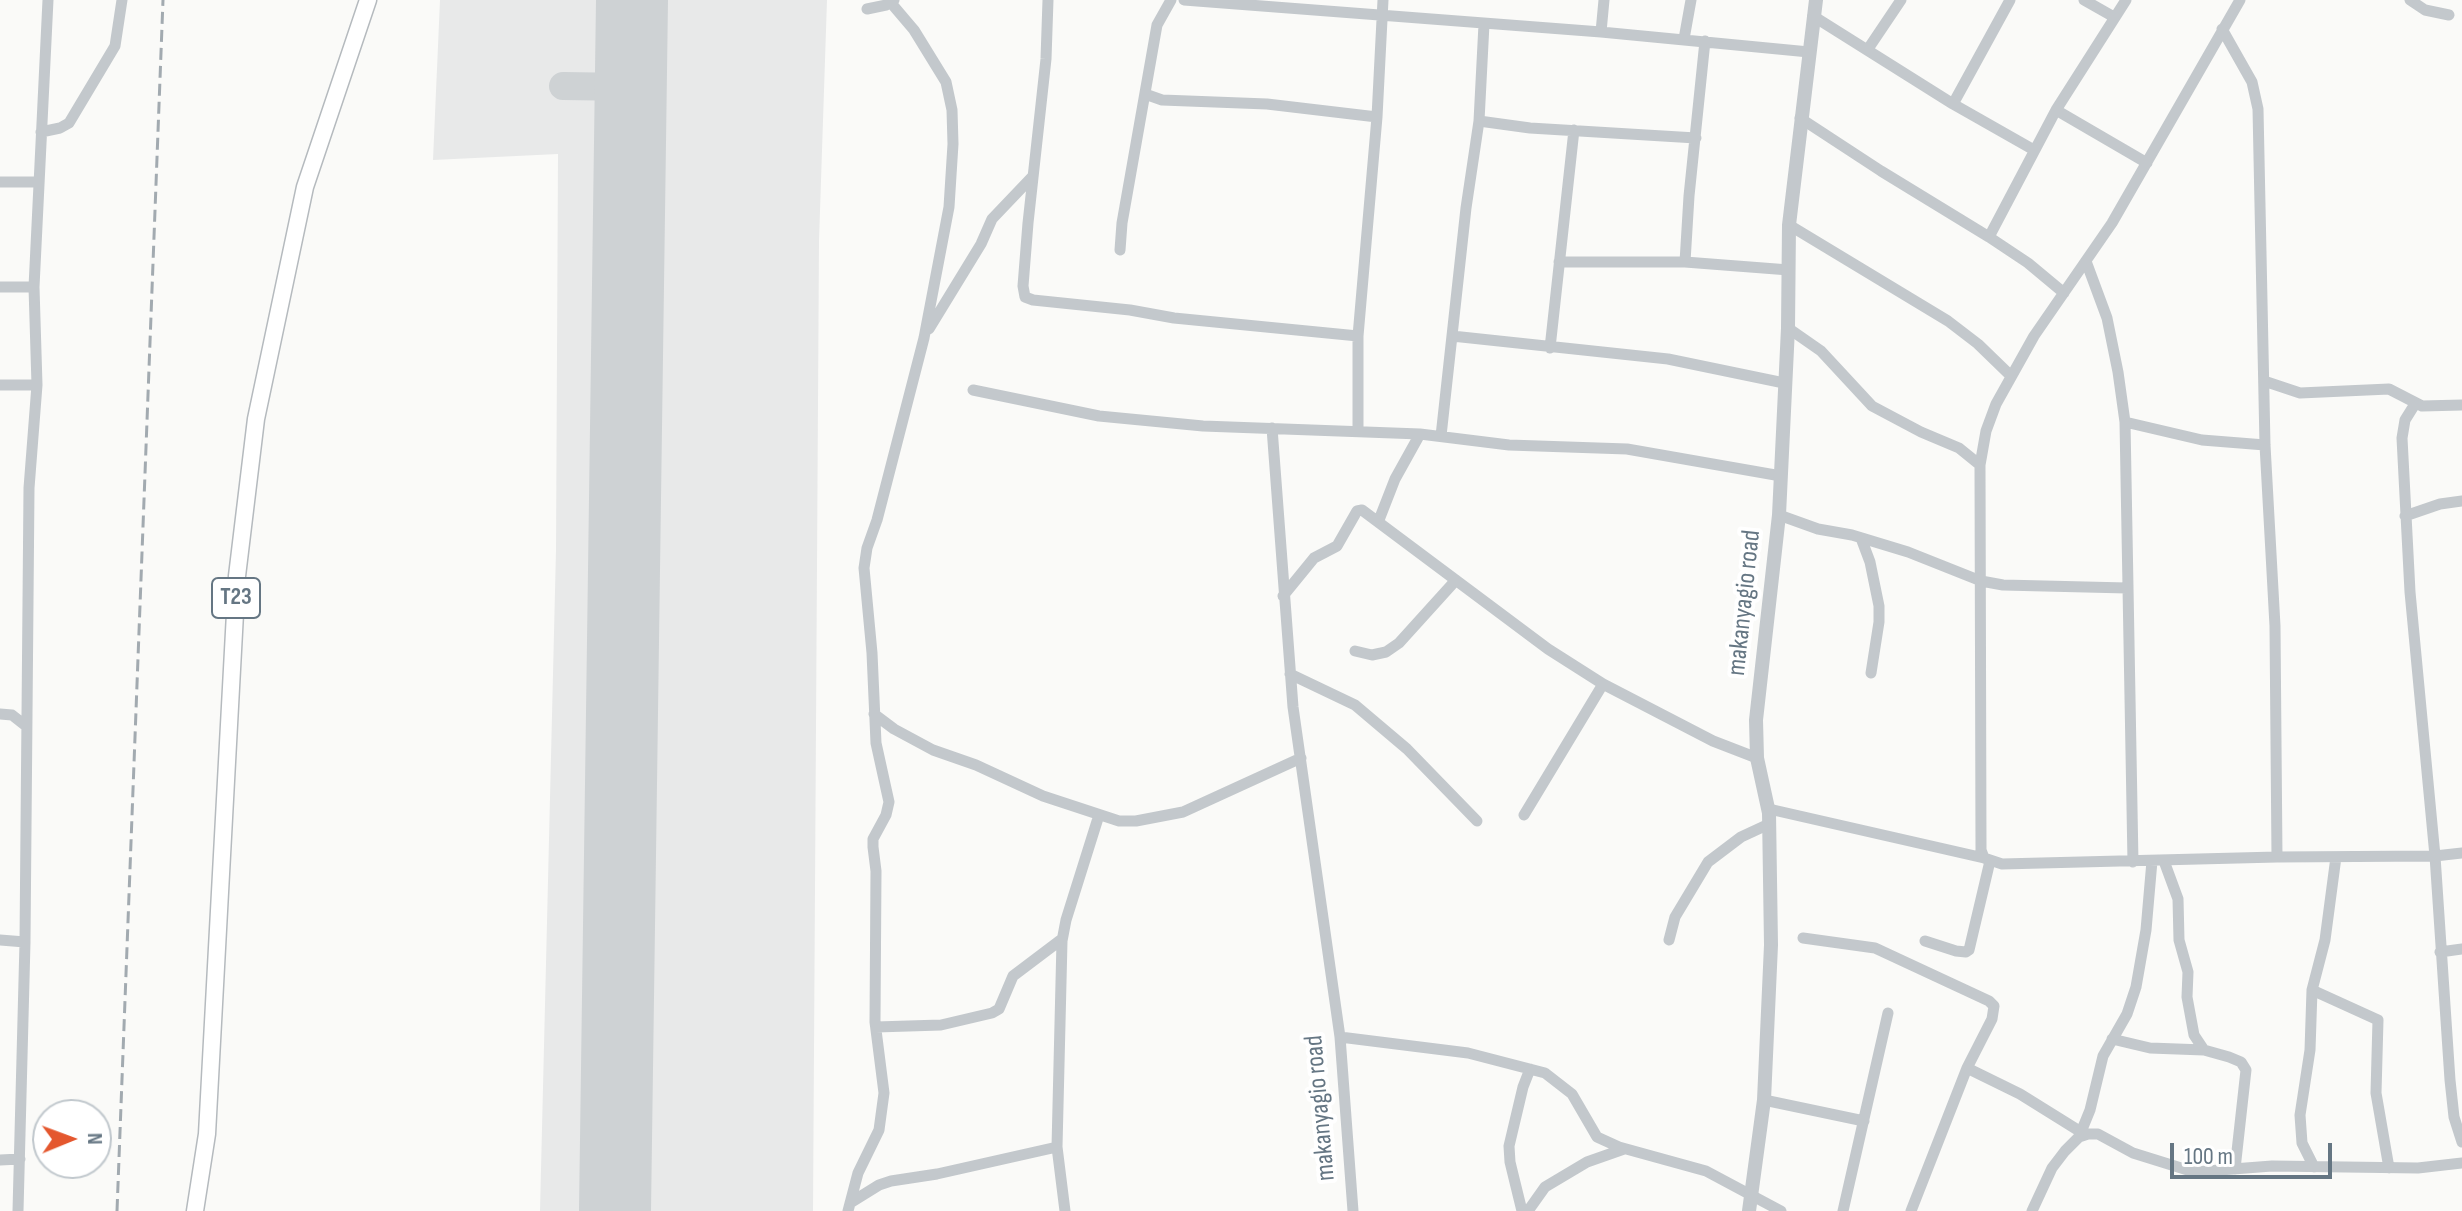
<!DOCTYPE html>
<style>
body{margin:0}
#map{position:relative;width:2462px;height:1211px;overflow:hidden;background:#fafaf8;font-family:"Sofia Sans Condensed",sans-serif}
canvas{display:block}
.north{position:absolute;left:32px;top:1099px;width:80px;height:80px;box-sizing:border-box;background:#fff;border:2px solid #c1c8cd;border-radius:50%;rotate:89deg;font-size:22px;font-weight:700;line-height:32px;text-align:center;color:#657683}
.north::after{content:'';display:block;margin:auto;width:28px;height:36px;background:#e4572e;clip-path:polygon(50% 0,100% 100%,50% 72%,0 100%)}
.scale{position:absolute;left:2170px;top:1143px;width:162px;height:36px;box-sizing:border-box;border:4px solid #657683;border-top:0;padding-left:10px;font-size:24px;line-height:28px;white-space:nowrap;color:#657683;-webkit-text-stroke:6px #fff;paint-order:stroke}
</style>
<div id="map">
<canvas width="2462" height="1211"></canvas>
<div class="north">N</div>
<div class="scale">100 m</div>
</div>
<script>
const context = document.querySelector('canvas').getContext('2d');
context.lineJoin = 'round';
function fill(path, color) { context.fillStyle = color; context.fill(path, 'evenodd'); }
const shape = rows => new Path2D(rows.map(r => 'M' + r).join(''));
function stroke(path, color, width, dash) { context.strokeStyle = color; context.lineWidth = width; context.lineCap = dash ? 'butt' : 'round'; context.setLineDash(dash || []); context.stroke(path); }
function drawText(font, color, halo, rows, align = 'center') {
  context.font = font + ' "Sofia Sans Condensed",sans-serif'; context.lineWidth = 8; context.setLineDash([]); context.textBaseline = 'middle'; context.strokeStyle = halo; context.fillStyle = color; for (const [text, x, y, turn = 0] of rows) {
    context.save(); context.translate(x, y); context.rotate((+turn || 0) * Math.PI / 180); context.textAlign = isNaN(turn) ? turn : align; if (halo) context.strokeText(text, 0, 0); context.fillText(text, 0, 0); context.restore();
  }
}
const built = shape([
 [440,0,827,0,819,241,813,1211,540,1211,556,550,558,154,433,160]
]);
const taxiway = shape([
 [563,86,630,87]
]);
const runway = shape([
 [615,1211,632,0]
]);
const minor = shape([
 [1048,0,1046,59,1028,223,1023,286,1025,297,1033,300,1130,310,1174,318,1358,336],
 [1184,0,1601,32,1809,52],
 [2084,0,2114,17],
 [2240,0,2112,223,2034,336,1996,404,1986,431,1980,465,1981,850,1984,858,2002,864,2277,857,2435,856,2462,853],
 [2410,0,2425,10,2449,15],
 [867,9,886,5,894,0],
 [1813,16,1953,104,2034,150],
 [2222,29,2252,82,2258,109,2265,445,2275,626,2277,857],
 [1601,32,1604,0],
 [1684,39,1691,0],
 [1868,49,1901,0],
 [1145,94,1162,100,1267,104,1377,117],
 [1953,104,2010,0],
 [2056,110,2147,163],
 [1800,118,1881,171,1989,237,2028,263,2064,293],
 [1479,121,1530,128,1696,138],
 [41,132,60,128,69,123,115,46,122,0],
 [0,182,39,182],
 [1789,225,1948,321,1978,344,2011,376],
 [1989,237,2056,110,2126,0],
 [1120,250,1122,223,1157,25,1171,0],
 [1559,262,1685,262,1789,270],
 [1685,262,1689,196,1705,41],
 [2087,264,2107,318,2118,372,2125,422,2133,862],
 [0,287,34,287],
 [1788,328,1821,351,1872,406,1921,432,1959,448,1980,465],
 [929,329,981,244,992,219,1033,176],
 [1452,336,1668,359,1784,383],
 [1550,348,1574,130],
 [2264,381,2300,393,2389,389,2422,406,2462,405],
 [0,385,37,385],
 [973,390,1099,416,1203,426,1420,434,1509,445,1627,449,1781,476],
 [2415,404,2405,420,2402,438,2410,592,2435,856,2450,1080,2454,1117,2462,1142],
 [2125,422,2202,440,2265,445],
 [1272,428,1293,707,1340,1037,1353,1211],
 [1358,430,1358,336,1377,117,1383,0],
 [1441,436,1466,208,1479,121,1484,24],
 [1779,515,1818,529,1852,535,1908,552,1981,581,2003,585,2127,588],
 [2405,516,2440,504,2462,501],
 [1379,520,1395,479,1420,434],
 [1861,538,1870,562,1879,606,1879,622,1871,673],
 [1283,596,1314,558,1337,546,1357,511,1362,510,1548,649,1603,684,1713,741,1757,758],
 [1355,651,1372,655,1386,652,1399,643,1456,580],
 [1290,674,1355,705,1407,749,1477,821],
 [0,714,12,715,26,726],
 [874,714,894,729,933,750,976,765,1043,796,1119,821,1136,821,1183,812,1301,758],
 [1769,809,1984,858],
 [1524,815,1603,684],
 [2164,861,2178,899,2179,940,2188,972,2187,997,2194,1035,2204,1050,2229,1057,2241,1062,2246,1070,2235,1169],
 [1803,938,1875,948,1989,1001,1994,1006,1992,1019,1967,1068,1911,1211],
 [0,940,25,942],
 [1669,940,1675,917,1708,862,1741,837,1769,824],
 [1925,941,1956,951,1966,952,1969,950,1990,861],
 [2440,952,2462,949],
 [2312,990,2378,1020,2376,1093,2389,1168],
 [876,1027,941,1025,992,1013,999,1009,1013,976,1062,939],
 [1340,1037,1468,1053,1545,1073,1572,1094,1597,1137,1619,1147,1706,1171,1781,1211],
 [2112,1039,2150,1048,2204,1050],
 [1967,1068,2020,1094,2081,1132],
 [1764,1100,1864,1121],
 [2079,1137,2090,1110,2103,1056,2127,1014,2136,987,2146,930,2152,861],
 [0,1160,20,1159],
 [2314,1167,2302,1143,2300,1115,2310,1050,2312,990,2325,940,2336,857],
 [850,1203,879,1185,891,1181,937,1174,1057,1147],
 [18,1211,25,942,29,488,37,385,34,287,48,0],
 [848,1211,858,1173,879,1130,884,1093,875,1022,876,871,873,847,873,839,886,815,889,802,876,743,872,653,864,568,867,548,877,520,924,338,949,207,953,144,952,110,946,82,914,30,891,3],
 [1065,1211,1057,1147,1062,941,1066,920,1099,815],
 [1522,1211,1510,1162,1509,1146,1523,1087,1530,1069],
 [1528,1211,1545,1187,1587,1162,1624,1149],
 [1843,1211,1888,1013],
 [2032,1211,2052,1168,2065,1151,2079,1137,2088,1134,2098,1134,2133,1153,2194,1172,2272,1166,2418,1168,2462,1163]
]);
const tertiary = shape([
 [1749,1211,1764,1100,1771,945,1769,813,1757,758,1756,720,1779,515,1788,328,1789,225,1816,0]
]);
const primary = shape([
 [195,1211,207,1134,237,576,256,419,305,187,368,0]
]);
const rail = shape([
 [117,1211,163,0]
]);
const shields = [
 [236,598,48]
];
const shieldNames = [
 ["T23",236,598]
];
const streetNames = [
 ["makanyagio road",1745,603,-84],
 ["makanyagio road",1321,1108,-95]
];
fill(built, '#e8e9e9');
stroke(taxiway, '#ced2d4', 28);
stroke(runway, '#ced2d4', 72);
stroke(primary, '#b5babe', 19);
stroke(minor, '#c3c8cc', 11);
stroke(tertiary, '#c3c8cc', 14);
stroke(primary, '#fff', 16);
stroke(rail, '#a2aab0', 3, [12, 6]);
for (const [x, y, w] of shields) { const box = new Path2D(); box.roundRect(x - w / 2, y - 20, w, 40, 6); context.fillStyle = '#fff'; context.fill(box); stroke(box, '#657683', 2); }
drawText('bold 24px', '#657683', null, shieldNames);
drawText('26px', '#657683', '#fff', streetNames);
</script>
